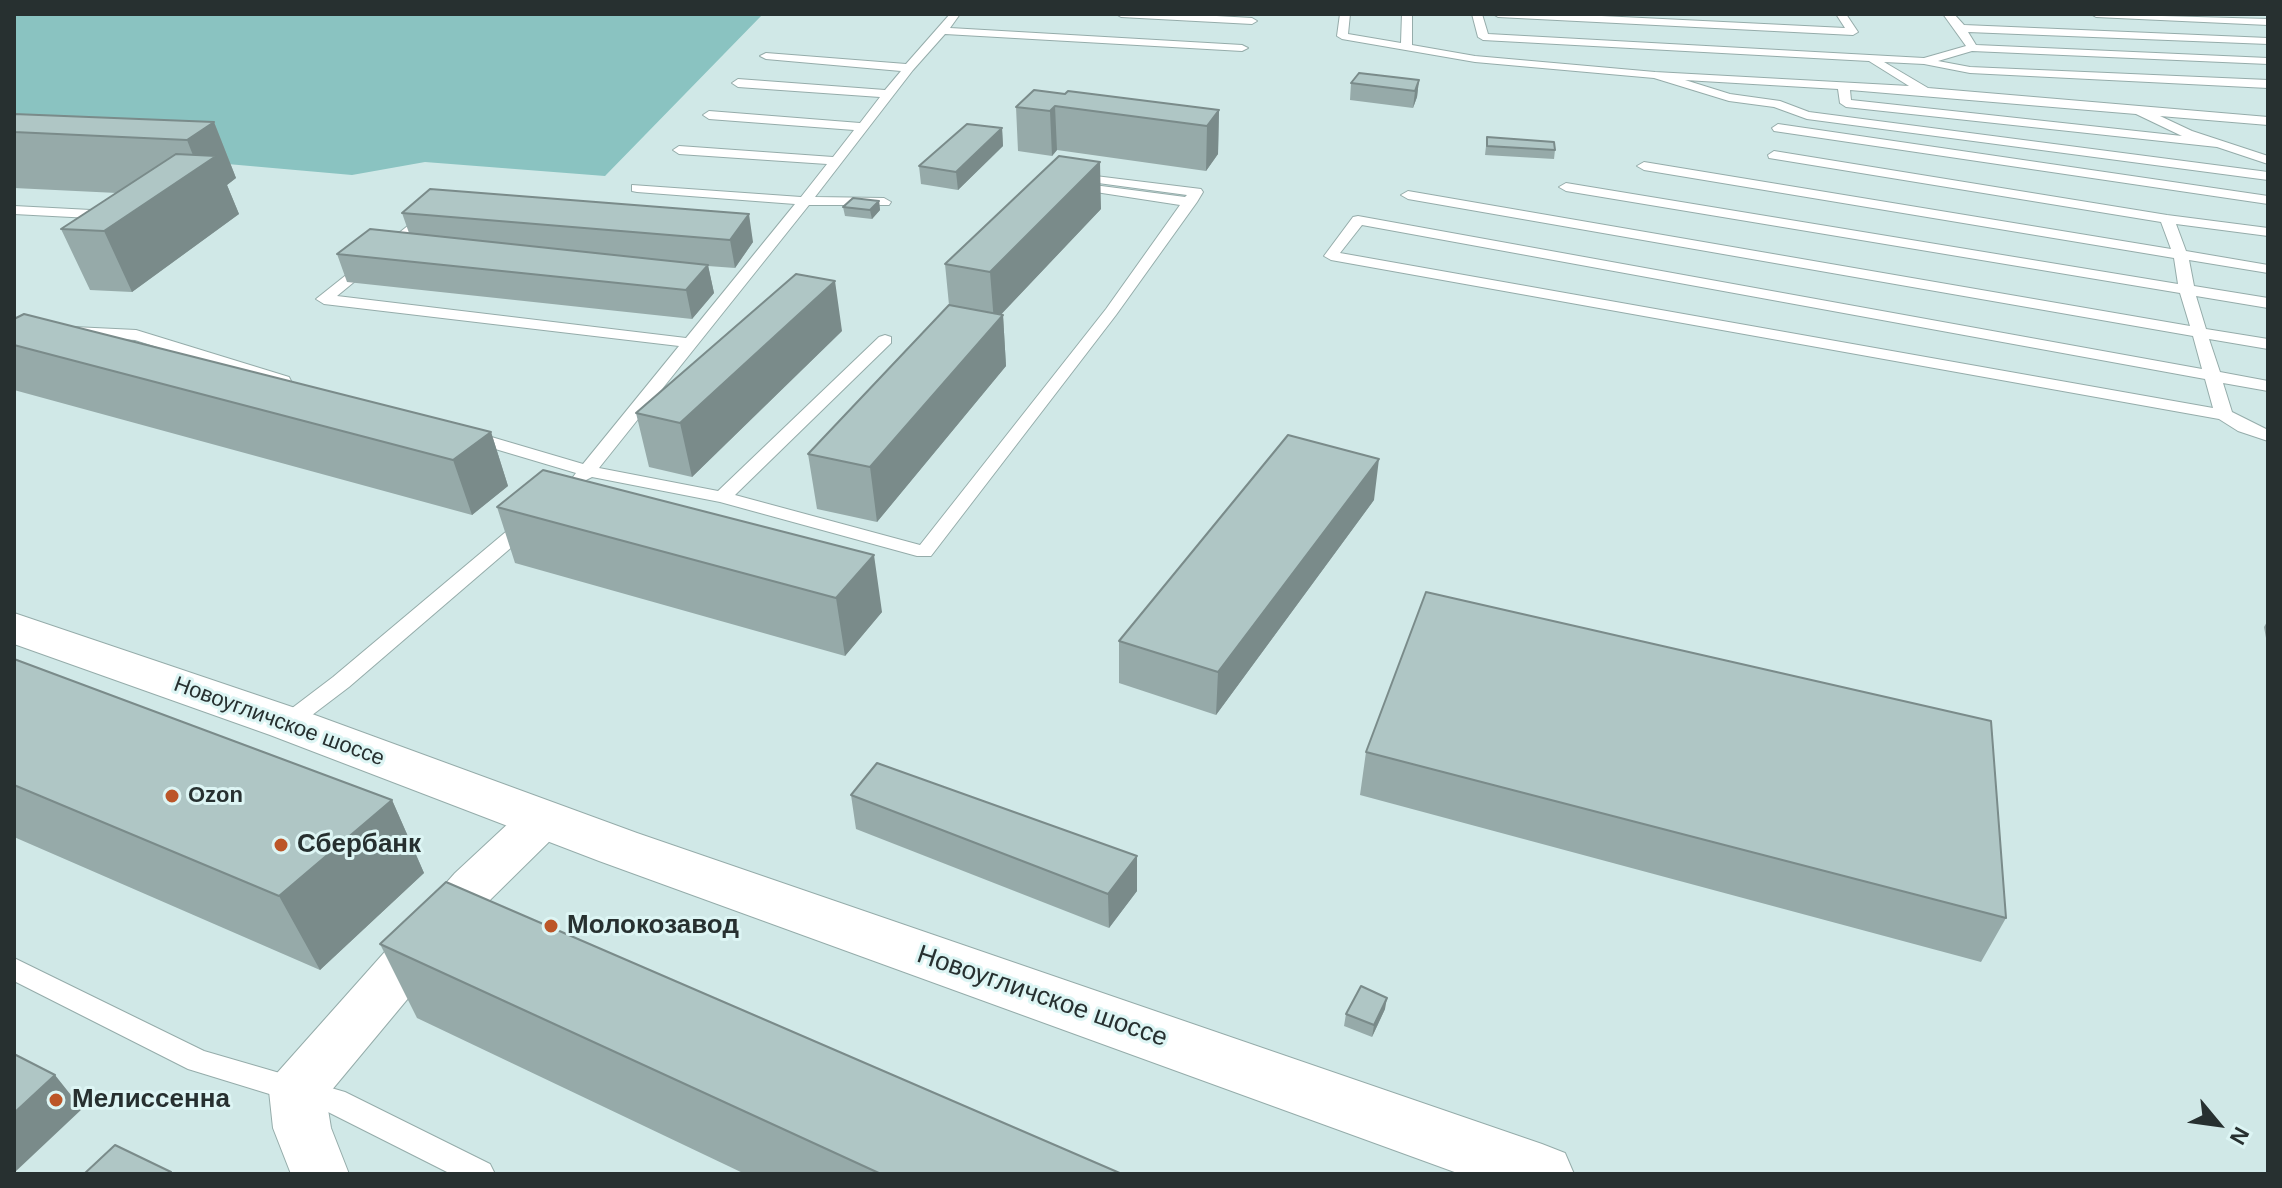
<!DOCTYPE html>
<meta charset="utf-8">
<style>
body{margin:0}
#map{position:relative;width:2282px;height:1188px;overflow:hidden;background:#d0e8e7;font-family:Arial,sans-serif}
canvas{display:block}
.frame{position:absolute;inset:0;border:16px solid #273030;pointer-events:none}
.north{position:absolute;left:2178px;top:1084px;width:80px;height:80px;-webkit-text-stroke:6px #ddf5f4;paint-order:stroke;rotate:119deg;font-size:22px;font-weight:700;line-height:32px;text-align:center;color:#273030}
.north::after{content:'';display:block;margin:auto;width:28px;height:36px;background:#273030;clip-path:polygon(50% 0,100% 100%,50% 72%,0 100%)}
</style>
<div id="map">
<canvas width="2282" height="1188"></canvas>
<div class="frame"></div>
<div class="north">N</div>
</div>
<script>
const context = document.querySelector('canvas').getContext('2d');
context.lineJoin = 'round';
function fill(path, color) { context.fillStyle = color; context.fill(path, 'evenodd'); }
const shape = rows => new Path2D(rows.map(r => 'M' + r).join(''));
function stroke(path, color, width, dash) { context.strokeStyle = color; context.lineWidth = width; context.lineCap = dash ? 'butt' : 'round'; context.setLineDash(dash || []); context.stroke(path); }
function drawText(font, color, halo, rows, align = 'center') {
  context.font = font + ' Arial,sans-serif'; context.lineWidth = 6; context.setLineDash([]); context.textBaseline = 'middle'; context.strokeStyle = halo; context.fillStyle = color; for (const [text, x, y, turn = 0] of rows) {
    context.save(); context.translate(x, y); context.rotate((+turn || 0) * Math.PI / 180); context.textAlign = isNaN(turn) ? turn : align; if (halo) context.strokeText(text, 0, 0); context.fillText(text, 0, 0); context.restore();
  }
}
const green = shape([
 [14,14,763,14,605,176,425,162,352,175,35,147,14,149]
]);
const service = shape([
 [950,14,960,14,950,28,1242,45,1248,48,1242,51,945,34,913,70,815,197,884,198,891,202,889,205,809,205,599,468,718,491,879,337,885,335,891,337,891,343,735,495,920,545,1106,309,1180,205,1076,189,1069,185,1071,182,1185,197,1187,195,1076,180,1071,179,1071,173,1201,189,1203,192,1197,202,1116,315,931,556,917,556,720,502,592,477,582,482,576,481,573,477,576,473,465,440,462,436,471,431,583,464,679,346,324,304,316,299,429,209,436,213,434,216,337,296,686,338,795,204,637,192,632,191,632,185,801,197,827,164,679,154,673,150,679,146,833,157,854,130,709,119,703,115,709,111,860,123,880,97,738,87,732,83,738,79,885,90,901,71,766,59,760,56,766,53,906,64,950,14],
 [1116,14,1181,14,1252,18,1257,21,1252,24,1121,17,1116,14],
 [1340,14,1350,14,1348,34,1401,43,1402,14,1412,14,1412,45,1475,56,1655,72,1909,86,1869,61,1483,40,1478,37,1472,14,1482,14,1488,34,1924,58,1966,46,1943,14,1954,14,1964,25,2268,38,2268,44,1968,32,1976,45,2268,58,2268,64,1972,51,1938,61,1970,67,2268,80,2268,88,1970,73,1924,64,1884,62,1928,88,2268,117,2268,125,2160,116,2192,131,2268,156,2268,164,2217,147,1846,107,1840,103,1838,89,1685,80,1730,94,1780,101,1809,112,2268,172,2268,180,1807,119,1774,107,1729,101,1654,78,1475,62,1342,39,1337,36,1340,14],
 [1850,90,2136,114,2182,136,1851,100,1850,90],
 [1493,14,1561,14,1845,28,1836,14,1846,14,1858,32,1853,35,1498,17,1493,14],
 [2091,14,2268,19,2268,25,2096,17,2091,14],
 [1778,124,2268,196,2268,204,1774,131,1772,128,1778,124],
 [1774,151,2167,215,2268,228,2268,236,2176,224,2186,251,2268,265,2268,273,2189,260,2194,286,2268,298,2268,308,2196,296,2206,329,2268,339,2268,349,2209,339,2220,372,2268,381,2268,391,2223,383,2232,412,2268,430,2268,441,2238,431,2219,419,1331,260,1324,256,1353,217,1358,216,2202,369,2193,336,1408,199,1401,195,1408,191,2190,326,2180,293,1566,191,1559,187,1566,183,2178,284,2174,258,1644,170,1637,166,1644,162,2171,249,2161,222,1769,158,1768,155,1774,151],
 [1362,225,2205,379,2213,408,1340,253,1362,225],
 [14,206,110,211,117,215,110,219,14,214,14,206],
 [74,327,136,330,289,377,291,381,289,385,277,385,135,340,68,335,66,332,74,327],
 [527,518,534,520,536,524,534,528,349,687,295,728,279,728,276,723,279,718,333,677,520,520,527,518],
 [14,958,204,1051,345,1092,490,1164,495,1174,451,1174,328,1112,188,1069,14,981,14,958]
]);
const minor = shape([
 [543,801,560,807,567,819,560,831,489,901,326,1097,331,1128,349,1174,291,1174,273,1128,269,1091,277,1073,455,873,526,807,543,801]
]);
const secondary = shape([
 [14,613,304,711,637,833,1542,1144,1565,1153,1574,1174,1460,1174,599,861,270,735,14,644,14,613]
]);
const wall = shape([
 [1419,80,1417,97,1413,108,1350,100,1351,83],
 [1065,94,1219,110,1218,154,1206,171,1057,150,1052,156,1018,151,1016,107],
 [14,114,214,122,236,178,227,185,239,214,132,292,90,290,61,229,117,193,14,188],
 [1002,128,1003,146,958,190,921,184,919,166],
 [1487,137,1555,150,1554,159,1485,155],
 [879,201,880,210,872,219,845,216,843,207],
 [1101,209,1001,314,1003,315,1006,366,877,522,817,509,808,454,949,305,945,264],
 [402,213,753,242,735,268,708,266,714,293,692,319,347,282,337,254,409,233],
 [14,319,491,432,508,486,472,515,14,390],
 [842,331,692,477,649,467,636,413],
 [543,470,882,612,845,656,515,563,497,507],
 [1374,500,1216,715,1119,683,1119,641],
 [2268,620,2268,649,2264,627],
 [14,659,392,800,424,873,320,970,14,837],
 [1366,752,2006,918,1981,962,1360,795],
 [851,795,1137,856,1137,891,1109,928,856,829],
 [380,944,1122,1174,745,1174,417,1018],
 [1385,1009,1372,1037,1344,1026,1346,1014]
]);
const shadedWall = shape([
 [1419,80,1417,97,1413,108,1415,91],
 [1055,106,1057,150,1052,156,1050,111],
 [1219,110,1218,154,1206,171,1207,126],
 [214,122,236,178,227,185,239,214,132,292,104,231,198,168,187,140],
 [1002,128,1003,146,958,190,956,172],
 [1100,162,1101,209,994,322,990,272],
 [879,201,880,210,872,219,870,210],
 [749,214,753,242,735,268,730,240],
 [708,265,714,293,692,319,686,290],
 [835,281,842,331,692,477,680,423],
 [1003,315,1006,366,877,522,870,467],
 [491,432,508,486,472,515,453,460],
 [1379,459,1374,500,1216,715,1218,672],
 [874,555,882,612,845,656,836,598],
 [392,800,424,873,320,970,279,896],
 [1137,856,1137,891,1109,928,1108,894],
 [1387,998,1385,1009,1372,1037,1374,1025],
 [55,1075,82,1109,14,1173,14,1113]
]);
const building = shape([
 [1359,73,1419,80,1415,91,1351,83,1359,73],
 [1034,90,1065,94,1068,91,1219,110,1207,126,1055,106,1050,111,1016,107,1034,90],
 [14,114,214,122,187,140,14,132,14,114],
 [967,124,1002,128,956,172,919,166,967,124],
 [1487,137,1554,142,1555,150,1487,146,1487,137],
 [176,154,216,156,104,231,61,229,176,154],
 [1059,156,1100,162,990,272,945,264,1059,156],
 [430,189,749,214,730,240,402,213,430,189],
 [853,198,879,201,870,210,843,207,853,198],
 [370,229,708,265,686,290,337,254,370,229],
 [796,274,835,281,680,423,636,413,796,274],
 [949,305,1003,315,870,467,808,454,949,305],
 [24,314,491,432,453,460,14,345,14,319,24,314],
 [1288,435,1379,459,1218,672,1119,641,1288,435],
 [543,470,874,555,836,598,497,507,543,470],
 [1426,592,1991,721,2006,918,1366,752,1426,592],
 [14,659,392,800,279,896,14,785,14,659],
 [877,763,1137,856,1108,894,851,795,877,763],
 [446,882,1122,1174,881,1174,380,944,446,882],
 [1361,986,1387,998,1374,1025,1346,1014,1361,986],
 [14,1054,55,1075,14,1113,14,1054],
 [115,1145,171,1172,168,1174,84,1174,115,1145]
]);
const markers = [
 [172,796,8,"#bc5628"],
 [281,845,8,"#bc5628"],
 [551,926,8,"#bc5628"],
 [56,1100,8,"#bc5628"]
];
const streetNames = [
 ["Новоугличское шоссе",279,722,20]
];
const poiNames = [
 ["Ozon",188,796]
];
const nearPoinames = [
 ["Сбербанк",297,845],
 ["Молокозавод",567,926],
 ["Мелиссенна",72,1100]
];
const nearStreetnames = [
 ["Новоугличское шоссе",1042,997,19]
];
fill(green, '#8ac3c1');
stroke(service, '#95acaa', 2);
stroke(minor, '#95acaa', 2);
stroke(secondary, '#95acaa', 2);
fill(service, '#fff');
fill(minor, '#fff');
fill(secondary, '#fff');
fill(wall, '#96aaa9');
fill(shadedWall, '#7a8b8a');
fill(building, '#afc6c5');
stroke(building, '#7a8b8a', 2);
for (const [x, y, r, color] of markers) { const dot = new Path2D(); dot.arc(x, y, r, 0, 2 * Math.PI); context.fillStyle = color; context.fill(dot); stroke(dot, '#ddf5f4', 3); }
drawText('22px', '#273030', '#ddf5f4', streetNames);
drawText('bold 22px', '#273030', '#ddf5f4', poiNames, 'left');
drawText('bold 26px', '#273030', '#ddf5f4', nearPoinames, 'left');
drawText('26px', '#273030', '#ddf5f4', nearStreetnames);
</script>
